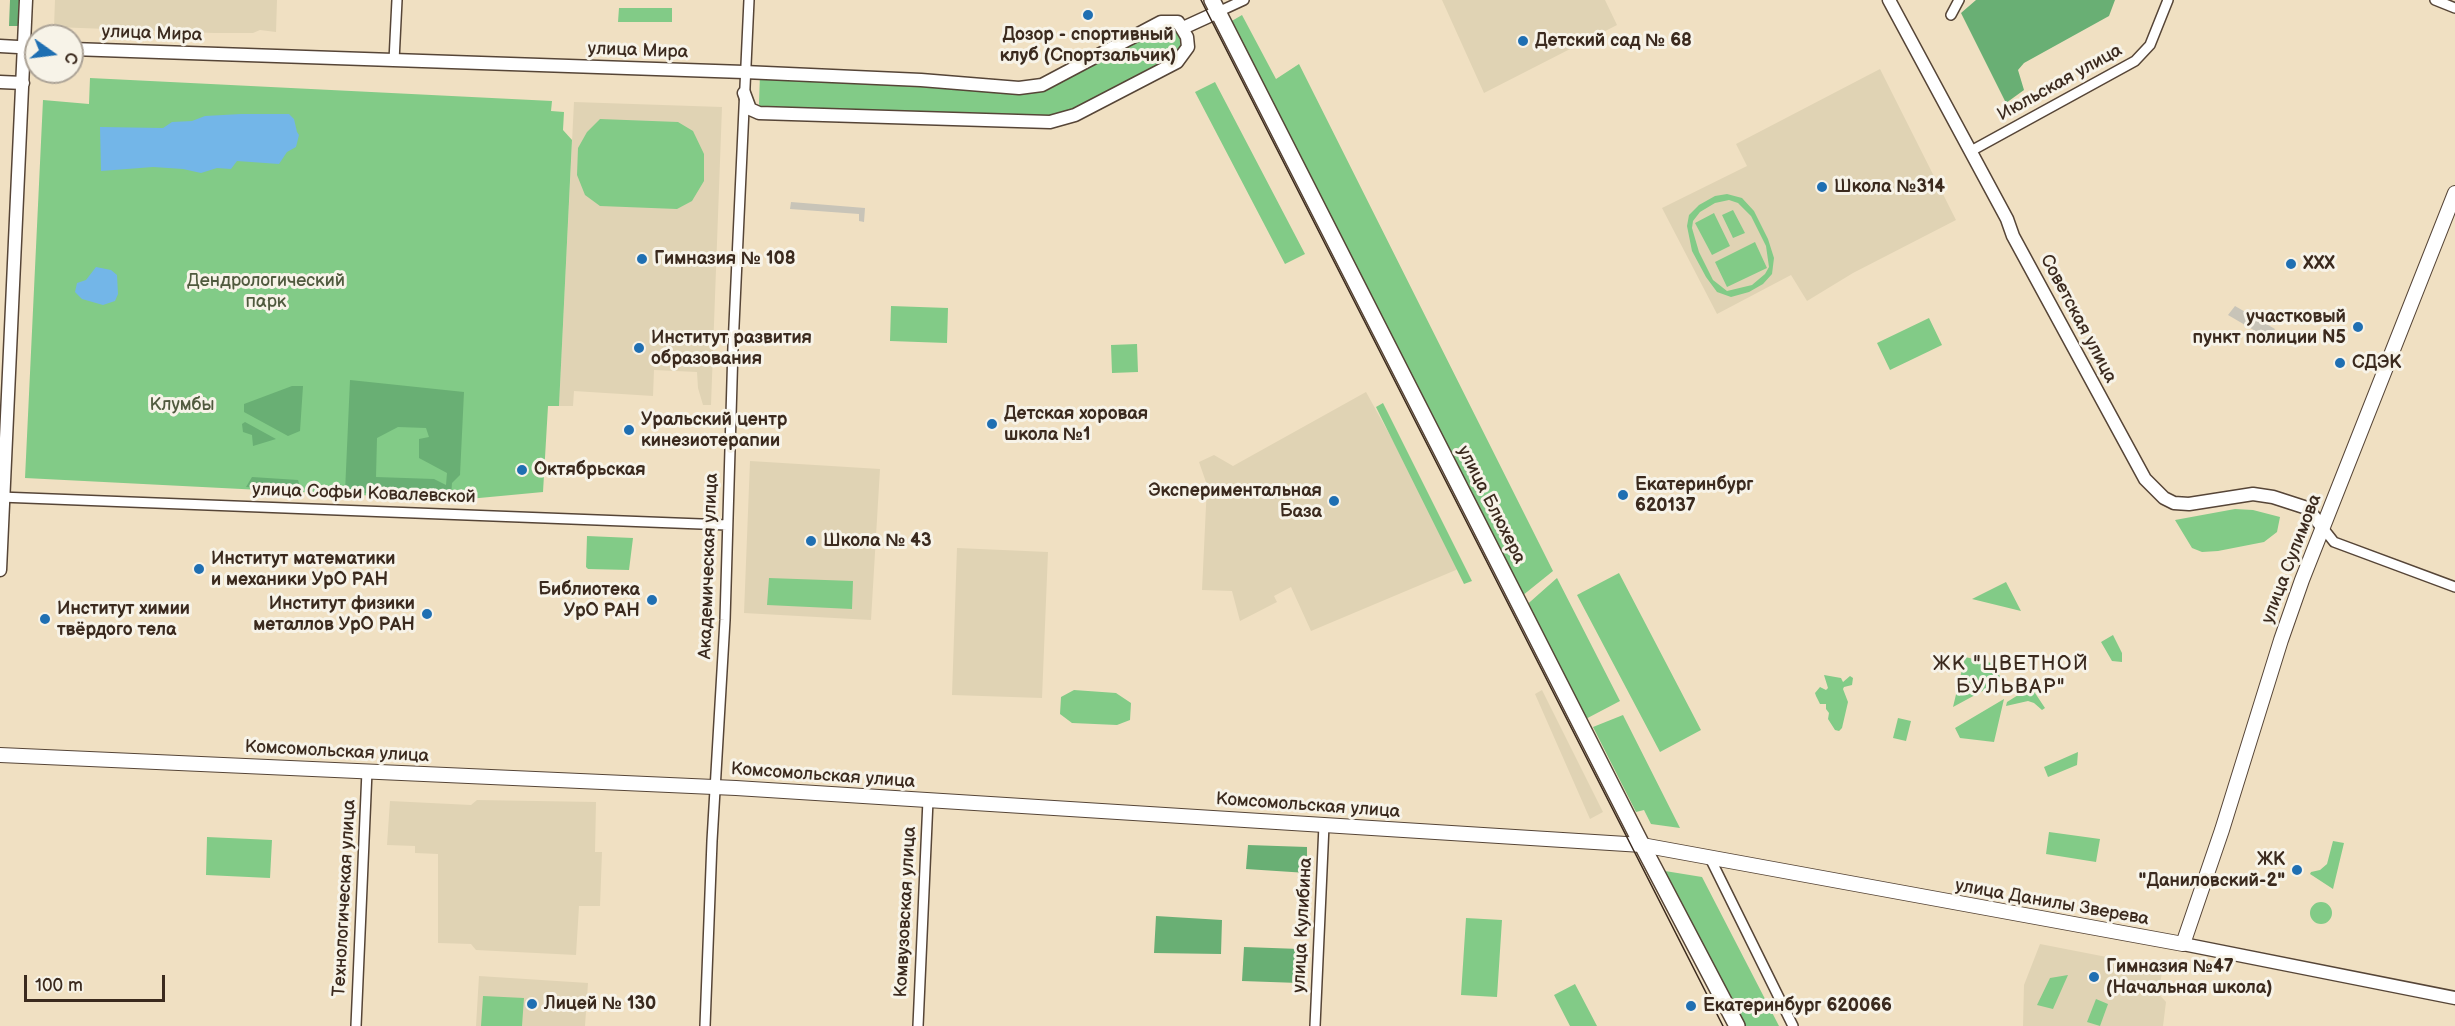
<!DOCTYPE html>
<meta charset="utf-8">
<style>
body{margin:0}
#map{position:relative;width:2455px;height:1026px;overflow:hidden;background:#f0e0c2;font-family:"Balsamiq Sans",sans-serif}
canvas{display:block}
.north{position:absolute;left:24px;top:24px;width:60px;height:60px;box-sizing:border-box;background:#f7f3e8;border:2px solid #aca397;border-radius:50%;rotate:104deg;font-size:16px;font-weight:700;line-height:24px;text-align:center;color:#3b2a1e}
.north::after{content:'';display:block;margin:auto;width:21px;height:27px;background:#1f6fb2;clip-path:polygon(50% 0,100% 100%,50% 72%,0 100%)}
.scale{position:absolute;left:24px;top:975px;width:141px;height:27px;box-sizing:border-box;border:3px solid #3b2a1e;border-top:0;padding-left:8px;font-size:18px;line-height:21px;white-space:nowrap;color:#3b2a1e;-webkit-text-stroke:4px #f7f3e8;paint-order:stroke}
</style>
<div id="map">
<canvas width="2455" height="1026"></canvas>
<div class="north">С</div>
<div class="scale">100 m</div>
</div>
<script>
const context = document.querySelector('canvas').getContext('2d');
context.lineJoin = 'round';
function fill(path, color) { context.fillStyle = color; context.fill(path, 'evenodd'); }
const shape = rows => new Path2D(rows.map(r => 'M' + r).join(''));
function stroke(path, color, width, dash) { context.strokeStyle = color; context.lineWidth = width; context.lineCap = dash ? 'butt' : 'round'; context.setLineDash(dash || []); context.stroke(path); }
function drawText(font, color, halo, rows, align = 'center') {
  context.font = font + ' "Balsamiq Sans",sans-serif'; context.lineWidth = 6; context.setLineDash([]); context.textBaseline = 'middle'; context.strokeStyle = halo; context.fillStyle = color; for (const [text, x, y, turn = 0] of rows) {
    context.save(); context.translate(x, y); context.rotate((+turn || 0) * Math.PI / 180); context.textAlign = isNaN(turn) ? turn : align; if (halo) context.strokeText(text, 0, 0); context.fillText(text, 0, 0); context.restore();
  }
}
const built = shape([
 [55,0,277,0,276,32,260,30,253,33,214,33,54,27],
 [1442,0,1605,0,1617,25,1484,93],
 [1880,69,1956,220,1853,273,1807,301,1791,275,1717,314,1662,208,1747,166,1736,144],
 [574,102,722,107,711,405,703,405,698,388,697,372,654,370,653,396,574,391,573,406,559,406],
 [1366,392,1463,567,1311,631,1291,587,1274,596,1277,602,1240,621,1232,591,1202,590,1207,485,1199,462,1214,455,1233,466],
 [750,461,880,469,871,620,744,613],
 [957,548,1048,552,1042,698,952,695],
 [1542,690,1603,812,1590,819,1535,694],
 [477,800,596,802,595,852,602,852,600,906,579,906,576,955,476,950,471,944,438,943,438,854,415,853,415,846,387,845,390,801,471,805],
 [2040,944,2163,968,2158,993,2166,1002,2163,1026,2023,1026,2024,985],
 [479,976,588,983,585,1026,476,1026]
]);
const industrial = shape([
 [791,202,865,208,864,222,859,221,859,214,790,209],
 [2235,306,2275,329,2269,339,2228,315]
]);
const green = shape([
 [619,8,672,8,672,22,618,22],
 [1242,15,1276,79,1299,64,1553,571,1517,600,1225,25],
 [1161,22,1178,22,1184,55,1064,120,763,113,759,104,760,74,1032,87],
 [90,78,552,101,551,111,564,112,563,130,572,140,559,406,548,406,543,492,458,500,25,478,43,100,89,104],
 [1215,82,1305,254,1285,264,1195,92],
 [600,119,678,122,693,131,704,154,704,181,692,201,677,209,600,206,585,195,577,175,578,148,587,132],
 [1727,194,1742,198,1754,211,1768,239,1774,258,1772,274,1763,284,1749,292,1731,297,1717,292,1706,277,1692,251,1687,226,1689,215,1699,205,1715,196],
 [1729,200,1738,203,1751,216,1766,246,1769,267,1765,274,1752,285,1727,291,1713,280,1699,252,1692,228,1693,221,1700,212,1715,203],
 [1733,210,1745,233,1733,238,1722,215],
 [1714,213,1730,246,1712,255,1695,223],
 [1755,242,1767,268,1727,287,1715,262],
 [891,306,948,308,947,343,890,341],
 [1929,318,1942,345,1890,370,1877,343],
 [1137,344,1138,372,1112,373,1111,345],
 [1383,403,1472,581,1464,584,1376,407],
 [2235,509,2253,510,2280,517,2277,532,2264,542,2218,551,2202,552,2192,548,2175,520],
 [587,536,633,538,629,570,588,569,586,567],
 [1619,573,1701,730,1660,752,1577,595],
 [769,578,853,581,852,609,767,605],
 [1557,578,1620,701,1580,722,1522,609],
 [2006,582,2021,611,1972,599],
 [2113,635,2122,653,2122,662,2112,661,2101,642],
 [1965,657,1996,664,2001,681,1953,707],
 [1824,675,1841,678,1843,682,1850,676,1853,678,1852,685,1844,687,1843,689,1848,702,1842,728,1839,731,1835,730,1828,719,1829,713,1826,709,1826,704,1820,704,1816,696,1815,693,1820,687,1826,690,1828,688],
 [2031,687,2045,708,2042,710,2034,703,2028,701,2006,706,2007,702],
 [1074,690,1116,693,1131,703,1130,720,1117,725,1072,723,1060,714,1061,697],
 [2004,699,1994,742,1960,738,1955,728],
 [1623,715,1680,828,1651,824,1644,810,1636,812,1593,727],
 [1898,718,1911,721,1906,741,1893,738],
 [2078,752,2077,765,2048,777,2044,767],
 [2049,832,2100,839,2096,862,2046,854],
 [207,837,272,840,270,878,206,875],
 [2333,841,2344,843,2333,889,2310,874,2311,872,2320,870,2327,864],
 [1665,871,1702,877,1779,1026,1744,1026],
 '2310 913a11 11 0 1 1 22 0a11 11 0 1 1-22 0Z',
 [1466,918,1502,920,1497,997,1461,995],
 [2068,975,2053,1009,2037,1005,2050,978],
 [1575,984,1597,1026,1570,1026,1554,995],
 [483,996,524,998,522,1026,481,1026],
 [2096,999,2108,1004,2100,1026,2087,1022]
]);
const forest = shape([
 [10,0,19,0,18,26,9,26],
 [1976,0,2115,0,2109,16,2024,63,2018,70,2024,90,2006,103,1961,13],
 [350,380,464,392,460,475,452,483,451,497,345,492],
 [398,427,426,428,429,437,419,439,419,458,447,473,446,485,434,479,376,477,377,438],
 [292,386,303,386,300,431,288,436,244,412,244,404],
 [245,422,276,439,253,446,252,435,243,432,242,424],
 [252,477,298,480,301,490,246,487],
 [1248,845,1307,847,1307,873,1246,869],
 [1156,916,1222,920,1221,954,1154,953],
 [1244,947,1300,949,1299,983,1242,981]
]);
const water = shape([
 [241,114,289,114,294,119,297,132,299,135,296,147,287,152,279,164,237,161,231,169,217,168,201,173,183,169,153,167,101,171,100,127,163,128,172,122,192,121,205,116],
 [96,267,111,270,117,275,118,294,115,301,103,305,82,299,75,292,77,283,86,280]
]);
const minor = shape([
 [2435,0,2455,8],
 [1218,12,1244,0],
 [1951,15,1959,0],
 [394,61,397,0],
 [1971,151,2135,61,2150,45,2168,0],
 [0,497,727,525],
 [2323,528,2334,542,2455,587],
 [1710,858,1793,1026],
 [356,1026,367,771],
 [705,1026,712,841,725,620,733,347,749,0],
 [918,1026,928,800],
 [1315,1026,1324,825]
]);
const tertiary = shape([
 [1889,0,2007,219,2013,236,2145,479,2164,498,2174,503,2189,504,2253,494,2273,497,2307,508,2323,528],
 [1183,28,1218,12],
 [0,46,36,48],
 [72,49,744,72,921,80,1019,88,1042,85,1161,22,1178,22,1187,37,1188,47,1177,62,1075,115,1050,122,759,113,750,109,744,93],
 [0,82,23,83],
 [0,570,26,0],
 [2183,944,2455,998]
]);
const secondary = shape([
 [0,755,736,788,1642,845,2183,944,2222,830,2281,640,2302,580,2455,193]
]);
const primary = shape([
 [1212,0,1642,845,1737,1026]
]);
const tram = shape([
 [1201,0,1723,1026]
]);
const markers = [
 [1088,15,6,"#1f6fb2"],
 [1523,41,6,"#1f6fb2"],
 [1822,187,6,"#1f6fb2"],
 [642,259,6,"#1f6fb2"],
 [2291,264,6,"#1f6fb2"],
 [2358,327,6,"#1f6fb2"],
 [639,348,6,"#1f6fb2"],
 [2340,363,6,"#1f6fb2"],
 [992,424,6,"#1f6fb2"],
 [629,430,6,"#1f6fb2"],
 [522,470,6,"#1f6fb2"],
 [1623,495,6,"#1f6fb2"],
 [1334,501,6,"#1f6fb2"],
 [811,541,6,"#1f6fb2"],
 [199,569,6,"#1f6fb2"],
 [652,600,6,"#1f6fb2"],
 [427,614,6,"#1f6fb2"],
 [45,619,6,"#1f6fb2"],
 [2297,870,6,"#1f6fb2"],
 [2094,977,6,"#1f6fb2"],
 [532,1004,6,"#1f6fb2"],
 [1691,1006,6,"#1f6fb2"]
];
const streetNames = [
 ["улица Мира",152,34,2],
 ["улица Мира",638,51,2],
 ["Июльская улица",2060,83,-29],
 ["Советская улица",2078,319,62],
 ["улица Софьи Ковалевской",364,494,2],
 ["улица Блюхера",1491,505,63],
 ["улица Сулимова",2292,559,-69],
 ["Академическая улица",709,566,-88],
 ["Комсомольская улица",337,752,3],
 ["Комсомольская улица",823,776,4],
 ["Комсомольская улица",1308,806,4],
 ["Технологическая улица",345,898,-87],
 ["улица Данилы Зверева",2052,903,10],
 ["Комвузовская улица",906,912,-87],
 ["улица Кулибина",1303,925,-87]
];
const poiNames = [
 ["Дозор - спортивный",1088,35,"center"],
 ["клуб (Спортзальчик)",1088,56,"center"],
 ["Детский сад № 68",1535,41],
 ["Школа №314",1834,187],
 ["Гимназия № 108",654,259],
 ["XXX",2303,264],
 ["участковый",2346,317,"right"],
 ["пункт полиции N5",2346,338,"right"],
 ["Институт развития",651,338],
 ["образования",651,359],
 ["СДЭК",2352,363],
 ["Детская хоровая",1004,414],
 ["школа №1",1004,435],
 ["Уральский центр",641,420],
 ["кинезиотерапии",641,441],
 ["Октябрьская",534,470],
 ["Екатеринбург",1635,485],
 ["620137",1635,506],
 ["Экспериментальная",1322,491,"right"],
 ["База",1322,512,"right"],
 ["Школа № 43",823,541],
 ["Институт математики",211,559],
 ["и механики УрО РАН",211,580],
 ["Библиотека",640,590,"right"],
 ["УрО РАН",640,611,"right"],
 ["Институт физики",415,604,"right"],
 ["металлов УрО РАН",415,625,"right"],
 ["Институт химии",57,609],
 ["твёрдого тела",57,630],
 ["ЖК",2285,860,"right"],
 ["\"Даниловский-2\"",2285,881,"right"],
 ["Гимназия №47",2106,967],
 ["(Начальная школа)",2106,988],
 ["Лицей № 130",544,1004],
 ["Екатеринбург 620066",1703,1006]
];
const parkNames = [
 ["Дендрологический",266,281],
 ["парк",266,302],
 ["Клумбы",182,405]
];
const neighbourhoodNames = [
 ["ЖК \"ЦВЕТНОЙ",2011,665],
 ["БУЛЬВАР\"",2011,688]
];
fill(built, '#e0d3b4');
fill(industrial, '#c8c4b8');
fill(green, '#82cb87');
fill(forest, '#69af74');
fill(water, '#73b6e8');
stroke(minor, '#564537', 12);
stroke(tertiary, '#564537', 15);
stroke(secondary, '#564537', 16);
stroke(primary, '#564537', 18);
stroke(minor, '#fff', 9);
stroke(tertiary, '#fff', 12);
stroke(secondary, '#fff', 14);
stroke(primary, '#fff', 15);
stroke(tram, '#3b2a1e', 1.5);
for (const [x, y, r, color] of markers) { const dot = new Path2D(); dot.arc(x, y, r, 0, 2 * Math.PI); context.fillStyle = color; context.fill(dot); stroke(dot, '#f7f3e8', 2); }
drawText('18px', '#3b2a1e', '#f7f3e8', streetNames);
drawText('bold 18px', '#3b2a1e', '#f7f3e8', poiNames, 'left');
drawText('18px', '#505a3e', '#f7f3e8', parkNames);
context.letterSpacing = '1.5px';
drawText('20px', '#3b2a1e', '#f7f3e8', neighbourhoodNames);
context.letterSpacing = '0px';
</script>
